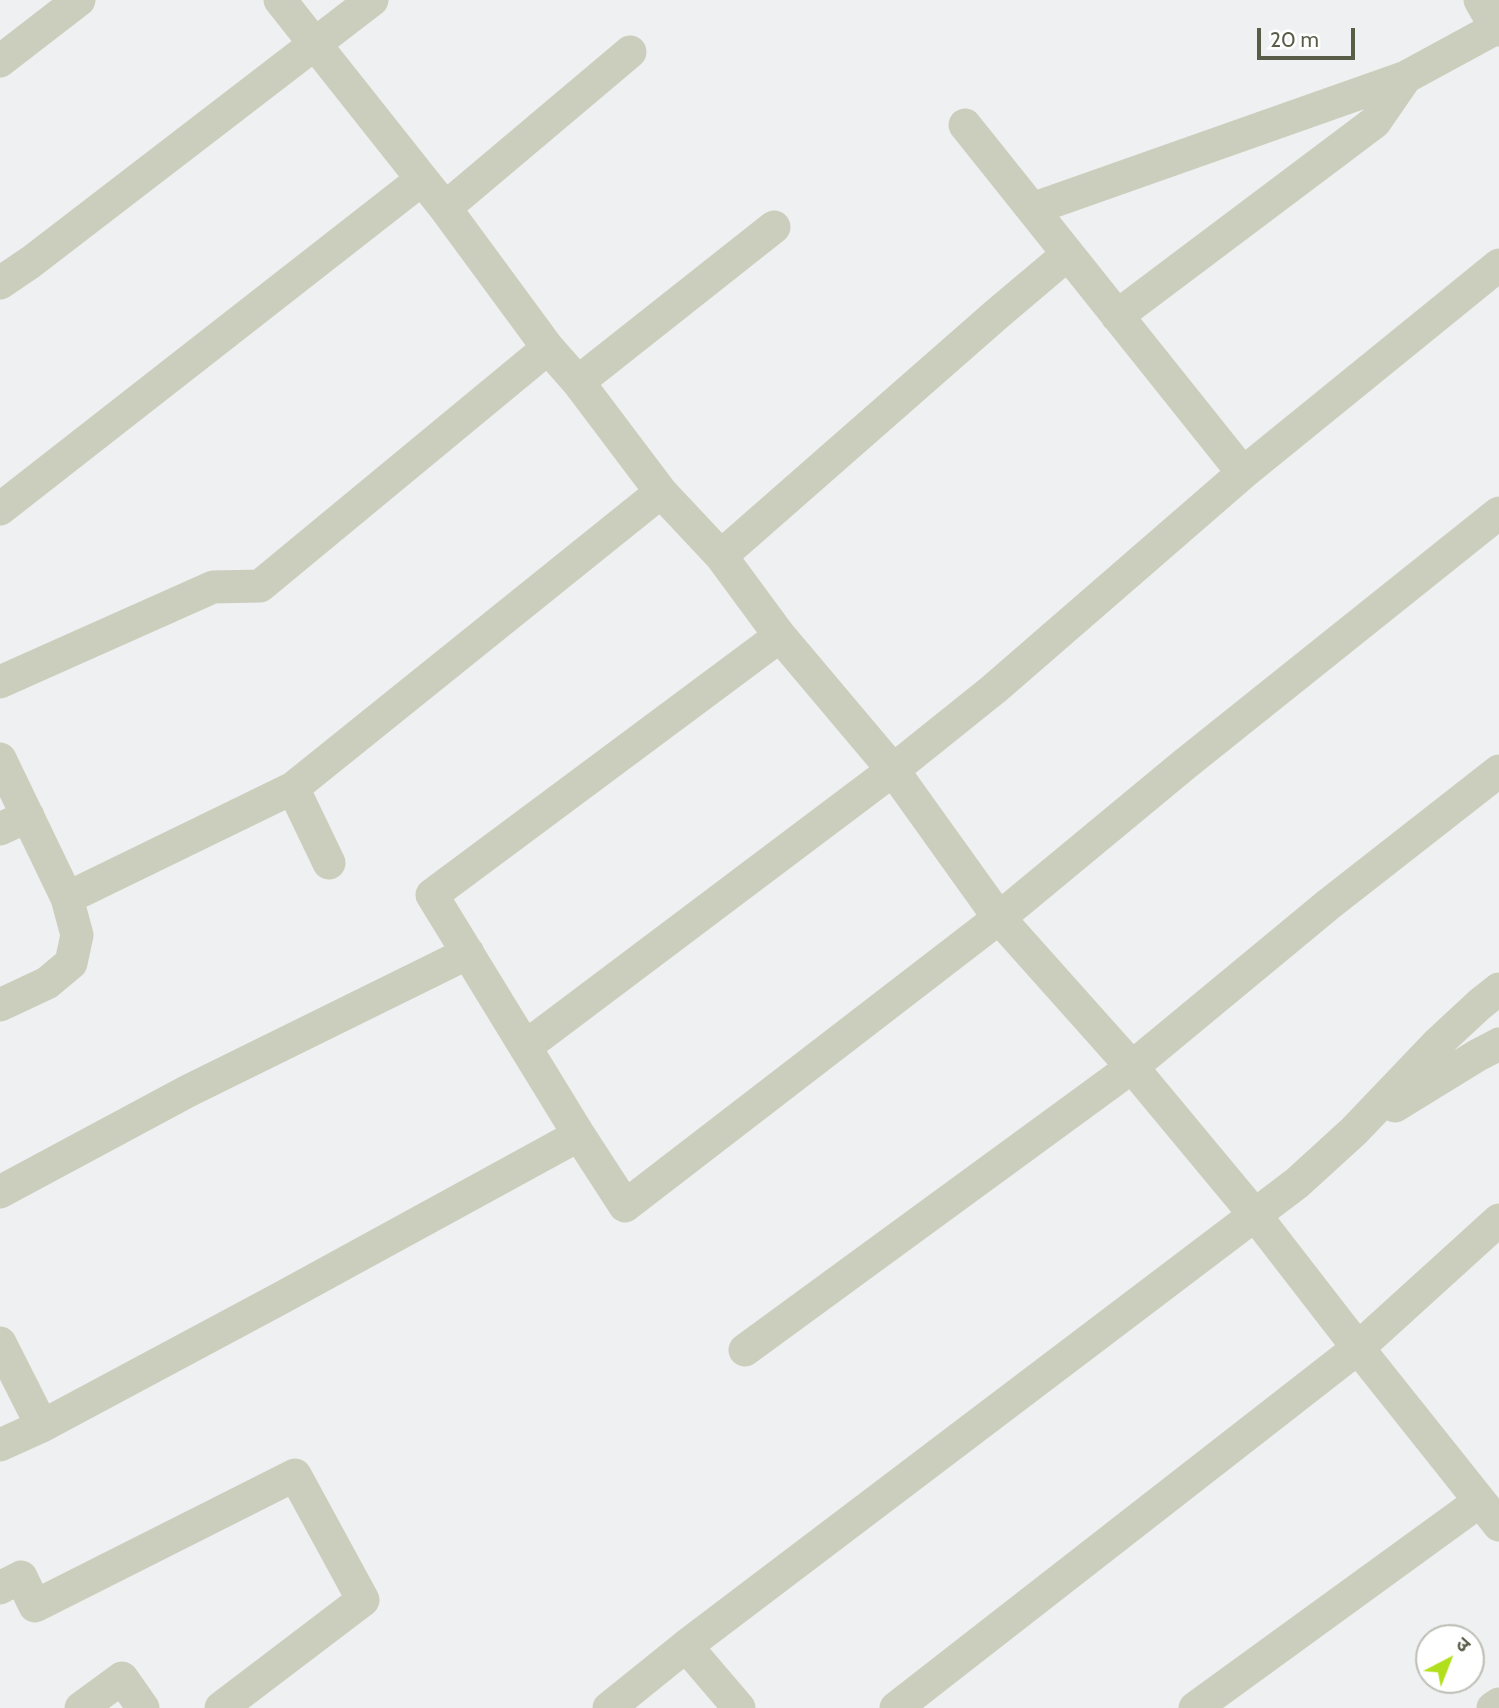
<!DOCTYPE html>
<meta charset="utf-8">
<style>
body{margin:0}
#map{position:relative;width:1499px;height:1708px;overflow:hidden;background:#eff0f1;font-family:Cabin,"Noto Sans Devanagari",sans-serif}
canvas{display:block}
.north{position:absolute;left:1415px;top:1624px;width:70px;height:70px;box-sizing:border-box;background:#fff;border:2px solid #bdbeb5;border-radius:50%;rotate:42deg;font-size:19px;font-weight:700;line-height:28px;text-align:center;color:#595c47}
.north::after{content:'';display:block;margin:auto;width:24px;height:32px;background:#b2df1b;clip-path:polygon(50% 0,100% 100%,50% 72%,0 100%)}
.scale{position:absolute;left:1257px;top:28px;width:98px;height:32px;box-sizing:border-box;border:4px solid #595c47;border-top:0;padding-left:9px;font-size:21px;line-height:24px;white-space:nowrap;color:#595c47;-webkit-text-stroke:5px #fff;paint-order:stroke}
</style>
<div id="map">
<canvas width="1499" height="1708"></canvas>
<div class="north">उ</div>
<div class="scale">20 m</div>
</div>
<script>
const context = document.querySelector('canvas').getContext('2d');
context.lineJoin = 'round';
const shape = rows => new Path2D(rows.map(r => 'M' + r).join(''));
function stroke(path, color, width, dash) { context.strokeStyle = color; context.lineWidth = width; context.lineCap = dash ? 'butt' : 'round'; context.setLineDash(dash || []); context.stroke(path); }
const minor = shape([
 [280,0,445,208,548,348,578,382,661,492,721,556,780,636,893,770,999,918,1132,1067,1255,1215,1358,1348,1499,1525],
 [1480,0,1496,28],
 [0,61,79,0],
 [965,125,1243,473],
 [445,208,630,52],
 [1032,209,1406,77,1496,28,1499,30],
 [0,283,31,262,372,0],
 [1117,316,1375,122,1406,77],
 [578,382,774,227],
 [0,509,421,180],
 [721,556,997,314,1068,254],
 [780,636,432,895,579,1135,625,1206,999,918,1185,764,1499,513],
 [0,682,213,587,260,586,548,348],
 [0,759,67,898,77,935,71,963,47,983,0,1005],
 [293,788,329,863],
 [0,829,28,816],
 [67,898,293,788,661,492],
 [525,1047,893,770,994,689,1243,473,1499,265],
 [1395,1106,1478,1055,1499,1044],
 [0,1192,188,1091,468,953],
 [0,1343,42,1426],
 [745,1350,1132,1067,1329,904,1499,771],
 [0,1445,42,1426,281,1298,579,1135],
 [0,1588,21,1577,35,1606,295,1475,363,1600,221,1708],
 [686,1646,739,1708],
 [81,1708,122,1678,143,1708],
 [609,1708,686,1646,1297,1183,1354,1131,1439,1042,1480,1004,1499,989],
 [896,1708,1358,1348,1499,1220],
 [1195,1708,1480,1501],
 [1493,1708,1499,1704]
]);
stroke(minor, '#cccebd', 33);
</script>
